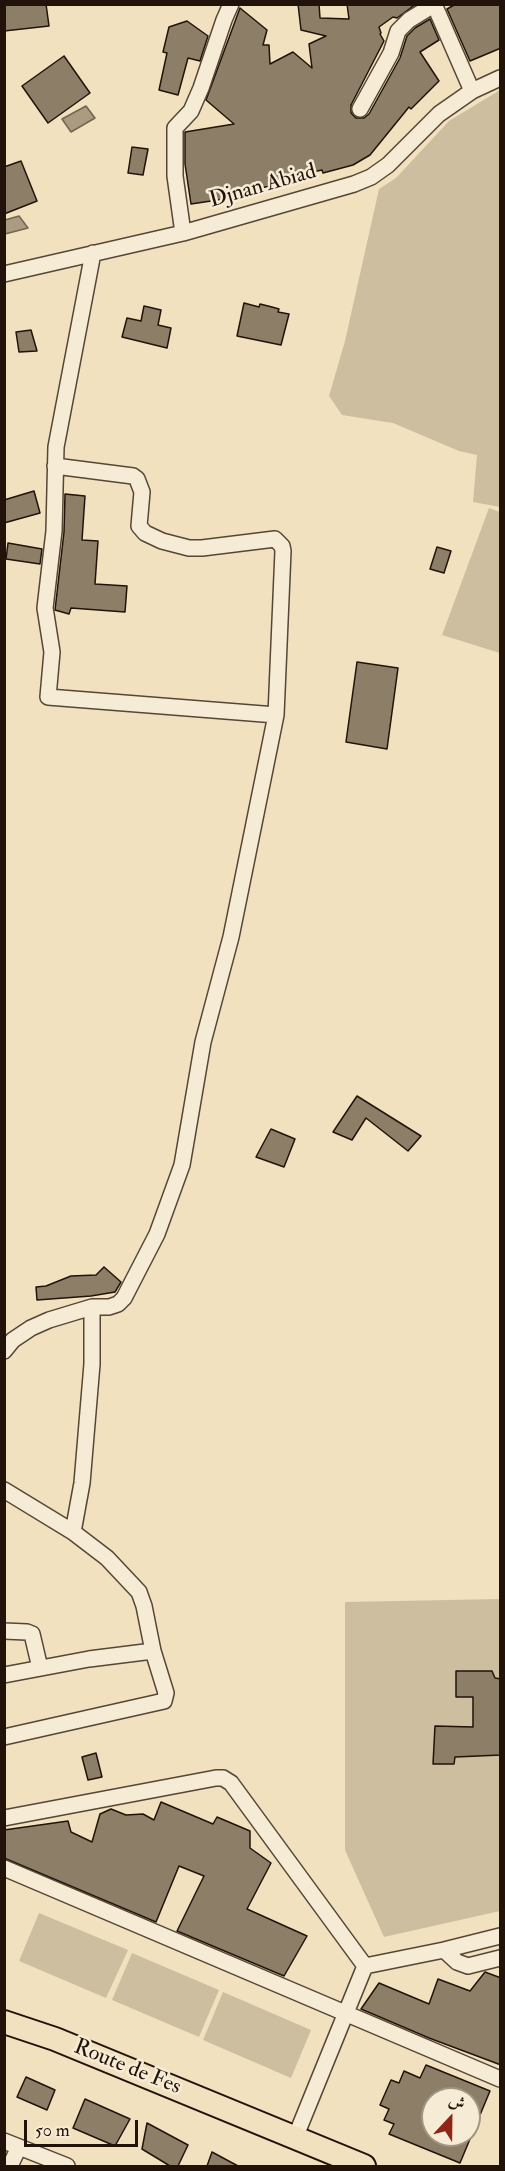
<!DOCTYPE html>
<meta charset="utf-8">
<style>
body{margin:0}
#map{position:relative;width:505px;height:2171px;overflow:hidden;background:#f1e1bf;font-family:"IM FELL Double Pica",Amiri,serif}
canvas{display:block}
.frame{position:absolute;inset:0;border:6px solid #21130a;pointer-events:none}
.north{position:absolute;left:421px;top:2087px;width:60px;height:60px;box-sizing:border-box;background:#f6ecd5;border:2px solid #a19584;border-radius:50%;rotate:22deg;font-size:16px;font-weight:700;line-height:24px;text-align:center;color:#21130a}
.north::after{content:'';display:block;margin:auto;width:21px;height:27px;background:#8f2418;clip-path:polygon(50% 0,100% 100%,50% 72%,0 100%)}
.scale{position:absolute;left:24px;top:2120px;width:114px;height:27px;box-sizing:border-box;border:3px solid #21130a;border-top:0;padding-left:8px;font-size:18px;line-height:21px;white-space:nowrap;color:#21130a;-webkit-text-stroke:4px #f6ecd5;paint-order:stroke}
</style>
<div id="map">
<canvas width="505" height="2171"></canvas>
<div class="frame"></div>
<div class="north">ش</div>
<div class="scale">50 m</div>
</div>
<script>
const context = document.querySelector('canvas').getContext('2d');
context.lineJoin = 'round';
function fill(path, color) { context.fillStyle = color; context.fill(path, 'evenodd'); }
const shape = rows => new Path2D(rows.map(r => 'M' + r).join(''));
function stroke(path, color, width, dash) { context.strokeStyle = color; context.lineWidth = width; context.lineCap = dash ? 'butt' : 'round'; context.setLineDash(dash || []); context.stroke(path); }
function drawText(font, color, halo, rows, align = 'center') {
  context.font = font + ' "IM FELL Double Pica",serif'; context.lineWidth = 5; context.setLineDash([]); context.textBaseline = 'middle'; context.strokeStyle = halo; context.fillStyle = color; for (const [text, x, y, turn = 0] of rows) {
    context.save(); context.translate(x, y); context.rotate((+turn || 0) * Math.PI / 180); context.textAlign = isNaN(turn) ? turn : align; if (halo) context.strokeText(text, 0, 0); context.fillText(text, 0, 0); context.restore();
  }
}
const green = shape([
 [500,90,500,507,473,502,477,455,459,451,393,423,342,415,329,396,345,341,379,189,396,178,449,121],
 [489,508,500,512,500,653,442,635],
 [500,1599,500,1911,384,1937,345,1850,345,1602],
 [39,1913,128,1950,106,1998,19,1961],
 [132,1953,219,1990,199,2037,112,2000],
 [223,1992,311,2030,291,2078,203,2040]
]);
const water = shape([
 [86,106,95,118,71,132,62,119,86,106],
 [19,216,28,228,5,234,5,220,19,216]
]);
const building = shape([
 [4,4,46,4,49,26,4,31,4,4],
 [298,4,319,4,320,18,349,19,347,4,416,4,397,18,393,17,379,27,381,33,380,34,384,41,351,105,351,113,356,118,364,118,369,114,400,58,407,36,415,28,430,19,439,40,420,52,439,81,411,109,409,107,370,155,353,165,323,173,322,170,289,177,291,183,259,188,231,198,191,204,185,164,185,132,234,124,206,100,240,8,267,30,263,45,269,45,270,64,293,52,312,68,309,44,326,36,301,30,298,4],
 [456,4,501,4,501,48,470,61,447,9,456,4],
 [187,21,208,36,200,61,188,58,178,95,159,90,167,53,163,52,169,27,187,21],
 [64,56,90,93,48,123,22,86,64,56],
 [132,147,148,149,143,175,128,173,132,147],
 [21,161,37,201,4,214,4,167,21,161],
 [244,303,259,307,260,304,272,307,279,309,278,312,289,314,281,345,237,336,244,303],
 [144,306,161,310,158,325,171,328,167,348,122,337,127,318,141,321,144,306],
 [31,330,37,351,19,352,16,332,31,330],
 [34,491,40,513,4,523,4,500,34,491],
 [65,494,85,496,82,540,98,541,95,584,127,586,125,612,71,608,69,614,55,610,64,532,65,494],
 [8,543,42,549,40,564,6,559,8,543],
 [437,547,451,551,444,573,430,569,437,547],
 [357,662,398,668,387,749,346,742,357,662],
 [357,1096,421,1136,408,1151,366,1118,352,1140,333,1132,357,1096],
 [271,1129,295,1139,284,1167,256,1157,271,1129],
 [104,1267,121,1282,115,1292,91,1296,37,1300,36,1287,46,1286,71,1276,96,1275,104,1267],
 [456,1671,492,1671,495,1678,501,1679,501,1755,455,1757,454,1764,433,1764,435,1726,473,1727,473,1697,456,1697,456,1671],
 [96,1753,102,1777,88,1780,82,1757,96,1753],
 [161,1802,213,1824,217,1817,250,1831,250,1848,271,1863,247,1909,307,1936,284,1976,177,1931,204,1876,179,1866,156,1922,4,1858,4,1830,68,1821,71,1832,92,1842,100,1814,111,1809,126,1815,143,1814,154,1820,161,1802],
 [485,1972,501,1978,501,2065,429,2038,361,2009,379,1983,429,2004,438,1979,470,1991,485,1972],
 [426,2065,490,2091,460,2163,389,2134,394,2124,384,2120,389,2109,380,2105,391,2080,399,2083,404,2071,420,2078,426,2065],
 [433,2099,469,2099,469,2135,433,2135,433,2099],
 [26,2077,55,2090,47,2110,17,2097,26,2077],
 [85,2099,130,2119,115,2146,73,2128,85,2099],
 [147,2123,188,2145,178,2166,170,2166,142,2149,147,2123],
 [212,2152,238,2166,207,2166,212,2152]
]);
const street = shape([
 [434,4,472,91],
 [360,109,391,53,398,31,409,20,435,4],
 [183,233,175,176,175,128,191,111,201,88,224,20,231,4],
 [93,253,56,447,54,531,45,608,52,652,48,697,276,715],
 [4,274,183,233,354,184,371,177,388,165,439,114,472,91,500,78],
 [55,466,133,476,137,479,142,492,139,526,145,533,162,541,189,548,202,548,275,539,282,546,283,551,276,715,231,937,203,1042,182,1165,157,1234,124,1298,118,1304,109,1307,92,1307],
 [4,1351,13,1340,31,1328,49,1320,92,1307,92,1364,82,1483,73,1532],
 [4,1490,73,1532,107,1558,139,1592,144,1606,153,1651,166,1693,164,1701,4,1737],
 [4,1631,27,1632,32,1634,40,1668],
 [4,1675,89,1659,153,1651],
 [4,1818,216,1778,223,1778,231,1783,365,1966,444,1950,500,1936],
 [4,1868,500,2079],
 [444,1950,457,1962,468,1966,500,1958],
 [295,2138,365,1966],
 [4,2141,67,2166],
 [10,2166,19,2147]
]);
const primary = shape([
 [4,2022,55,2039,364,2166]
]);
const streetNames = [
 ["Djnan Abiad",263,187,-16],
 ["Route de Fes",127,2068,22]
];
fill(green, '#cebea0');
fill(water, '#aa9b81');
stroke(water, '#736551', 1.5);
fill(building, '#8d7e68');
stroke(building, '#21130a', 1.5);
stroke(street, '#554637', 18);
stroke(primary, '#21130a', 26);
stroke(street, '#f6ecd5', 15);
stroke(primary, '#f1e1bf', 22);
drawText('22px', '#21130a', '#f6ecd5', streetNames);
</script>
